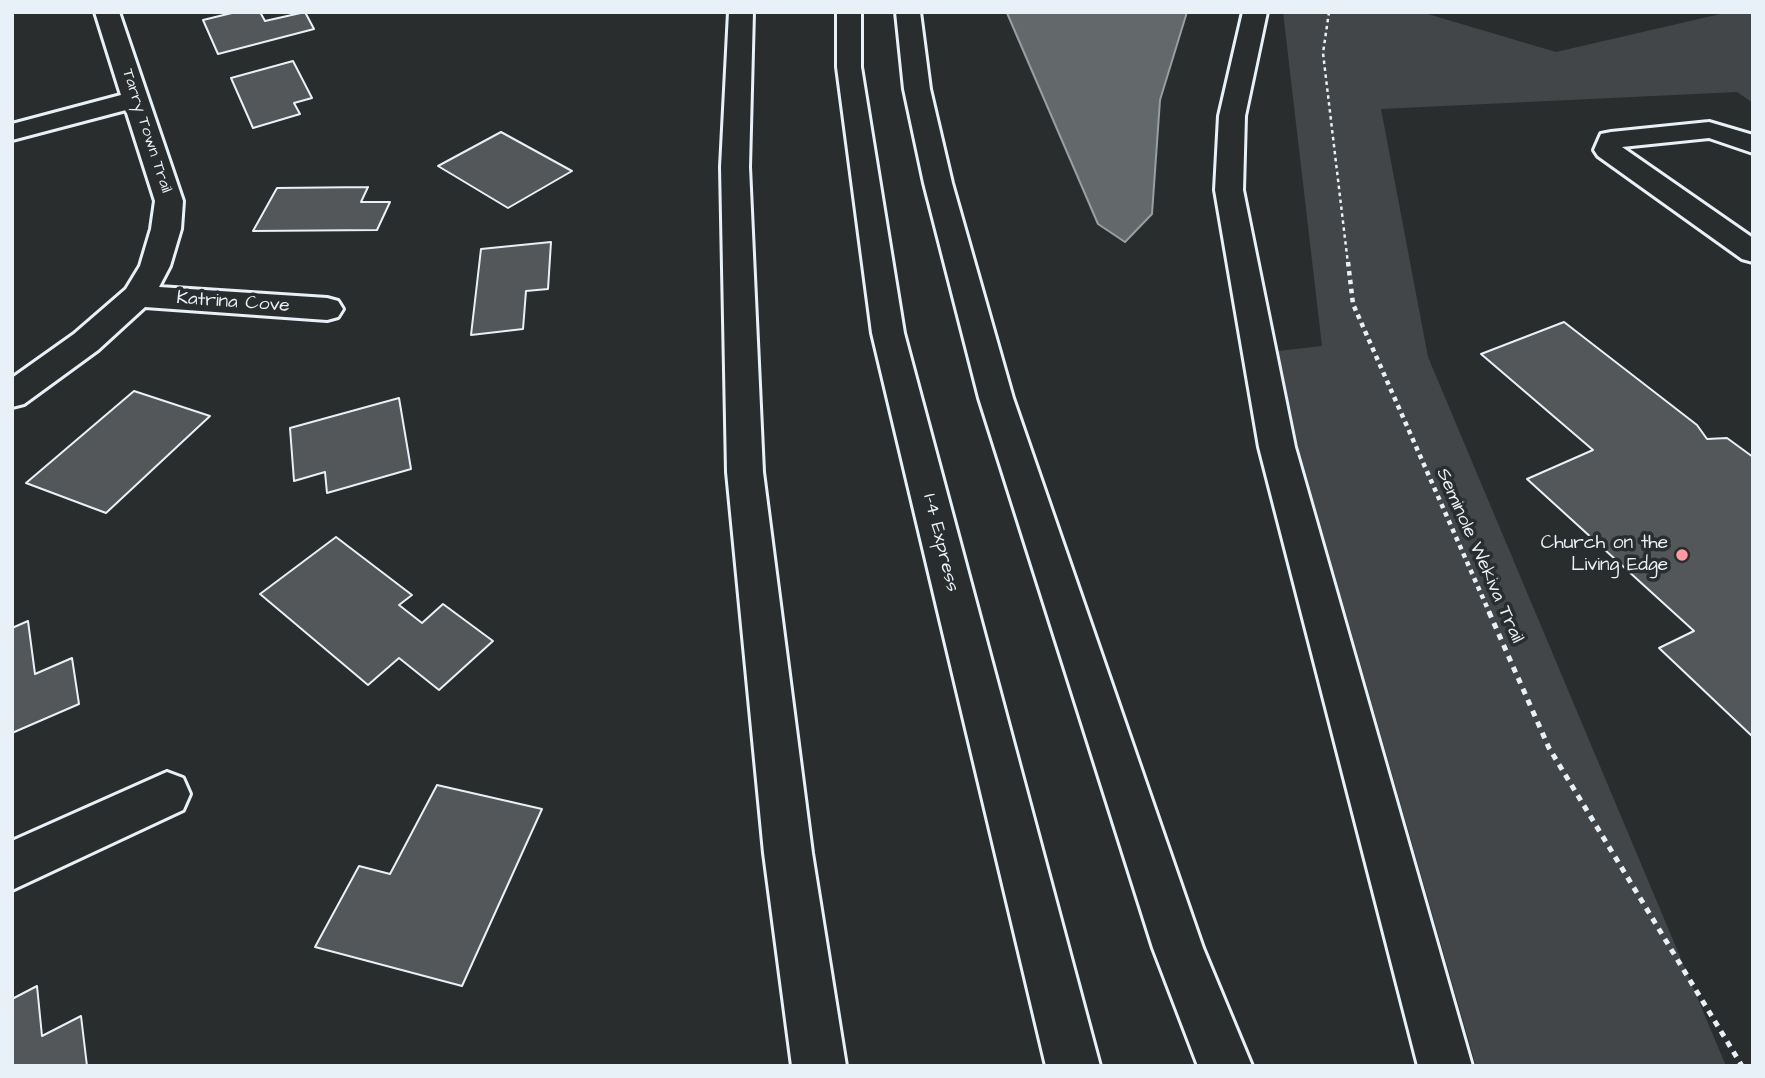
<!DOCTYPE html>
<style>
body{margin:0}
#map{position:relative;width:1765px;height:1078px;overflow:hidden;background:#2a2d2e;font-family:"Architects Daughter",sans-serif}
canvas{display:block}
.frame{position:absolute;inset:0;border:14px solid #e8f1f8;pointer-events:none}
</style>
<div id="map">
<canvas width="1765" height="1078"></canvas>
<div class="frame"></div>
</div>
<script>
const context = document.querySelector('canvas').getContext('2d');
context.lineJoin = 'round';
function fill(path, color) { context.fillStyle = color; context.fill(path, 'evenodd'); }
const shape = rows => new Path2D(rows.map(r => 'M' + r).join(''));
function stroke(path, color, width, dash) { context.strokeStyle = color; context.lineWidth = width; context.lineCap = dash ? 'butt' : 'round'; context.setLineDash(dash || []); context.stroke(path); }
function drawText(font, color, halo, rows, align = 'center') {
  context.font = font + ' "Architects Daughter",sans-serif'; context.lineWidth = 7; context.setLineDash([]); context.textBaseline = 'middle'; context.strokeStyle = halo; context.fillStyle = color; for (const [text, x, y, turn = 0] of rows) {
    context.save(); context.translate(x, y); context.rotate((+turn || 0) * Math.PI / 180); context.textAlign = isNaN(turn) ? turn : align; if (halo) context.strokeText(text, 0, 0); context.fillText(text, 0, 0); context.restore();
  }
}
const green = shape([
 [1283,12,1421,12,1556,52,1729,12,1753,12,1753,103,1737,92,1381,109,1428,357,1726,1066,1476,1066,1299,450,1278,351,1322,346]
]);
const water = shape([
 [1187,12,1160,100,1152,214,1125,242,1098,224,1007,13,1187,12]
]);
const building = shape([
 [236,12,260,12,265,21,305,12,314,29,218,54,203,20,236,12],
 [293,61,312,98,294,103,300,114,253,128,231,78,293,61],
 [501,132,572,171,508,208,438,166,501,132],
 [368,187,361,202,390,202,377,230,253,231,277,188,368,187],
 [551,242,548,289,526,291,523,329,471,335,481,249,551,242],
 [1564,322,1697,425,1707,439,1727,438,1753,457,1753,737,1659,648,1694,631,1527,479,1593,450,1481,354,1564,322],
 [134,391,210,416,106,513,26,483,134,391],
 [399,398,411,469,327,493,325,472,294,481,290,428,399,398],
 [336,537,412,595,399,605,422,623,443,604,493,641,439,690,399,658,368,685,260,594,336,537],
 [28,621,35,674,72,658,79,704,12,733,12,628,28,621],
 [437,785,542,809,462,986,315,947,359,866,390,874,437,785],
 [37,986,42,1036,81,1016,87,1066,12,1066,12,999,37,986]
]);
const pathFar2 = shape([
 [1329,12,1323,53,1348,264]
]);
const pathFar1 = shape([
 [1348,262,1353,304,1490,614]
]);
const path = shape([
 [1489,612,1549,748,1742,1066]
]);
const minor = shape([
 [95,12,119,12,183,201,181,229,170,266,159,287,327,298,338,301,343,309,338,317,327,320,145,307,98,350,24,404,12,407,12,378,74,334,126,289,140,266,151,229,155,201,126,110,12,140,12,124,121,95,95,12],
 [1709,122,1753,135,1753,153,1709,138,1622,147,1753,238,1753,262,1742,259,1598,156,1594,150,1601,134,1611,132,1709,122],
 [167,772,183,778,190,794,183,810,12,890,12,841,167,772]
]);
const highway = shape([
 [729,12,753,12,749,167,763,472,812,853,846,1066,792,1066,764,853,727,472,721,167,729,12],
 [837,12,861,12,861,67,904,333,1100,1066,1046,1066,872,333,837,67,837,12],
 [896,12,920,12,930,89,952,183,1013,398,1203,948,1252,1066,1198,1066,1153,948,979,398,924,183,904,89,896,12],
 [1243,12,1267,12,1245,116,1243,190,1295,447,1472,1066,1418,1066,1259,447,1215,190,1219,116,1243,12]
]);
const markers = [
 [1682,555,7,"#ff9aa2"]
];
const farStreetnames = [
 ["Tarry Town Trail",146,131,72]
];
const streetNames = [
 ["Katrina Cove",233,303,4],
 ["I-4 Express",940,543,76],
 ["Seminole Wekiva Trail",1479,556,66]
];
const poiNames = [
 ["Church on the",1668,544],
 ["Living Edge",1668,566]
];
fill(green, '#424648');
fill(water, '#63686b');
stroke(water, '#989fa3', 2);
fill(building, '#535759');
stroke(building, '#e8f1f8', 2);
stroke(minor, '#e8f1f8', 6);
stroke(highway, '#e8f1f8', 6);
stroke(pathFar2, '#e8f1f8', 2.5, [3.5, 3.5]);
stroke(pathFar1, '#e8f1f8', 4.5, [4.5, 4.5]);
stroke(path, '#e8f1f8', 5, [6, 6]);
fill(minor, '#2a2d2e');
fill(highway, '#2a2d2e');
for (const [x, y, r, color] of markers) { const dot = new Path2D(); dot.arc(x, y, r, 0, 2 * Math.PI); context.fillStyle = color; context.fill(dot); stroke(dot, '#2a2d2e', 2.5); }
drawText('16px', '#e8f1f8', '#2a2d2e', farStreetnames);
drawText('19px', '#e8f1f8', '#2a2d2e', streetNames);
drawText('19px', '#e8f1f8', '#2a2d2e', poiNames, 'right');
</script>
